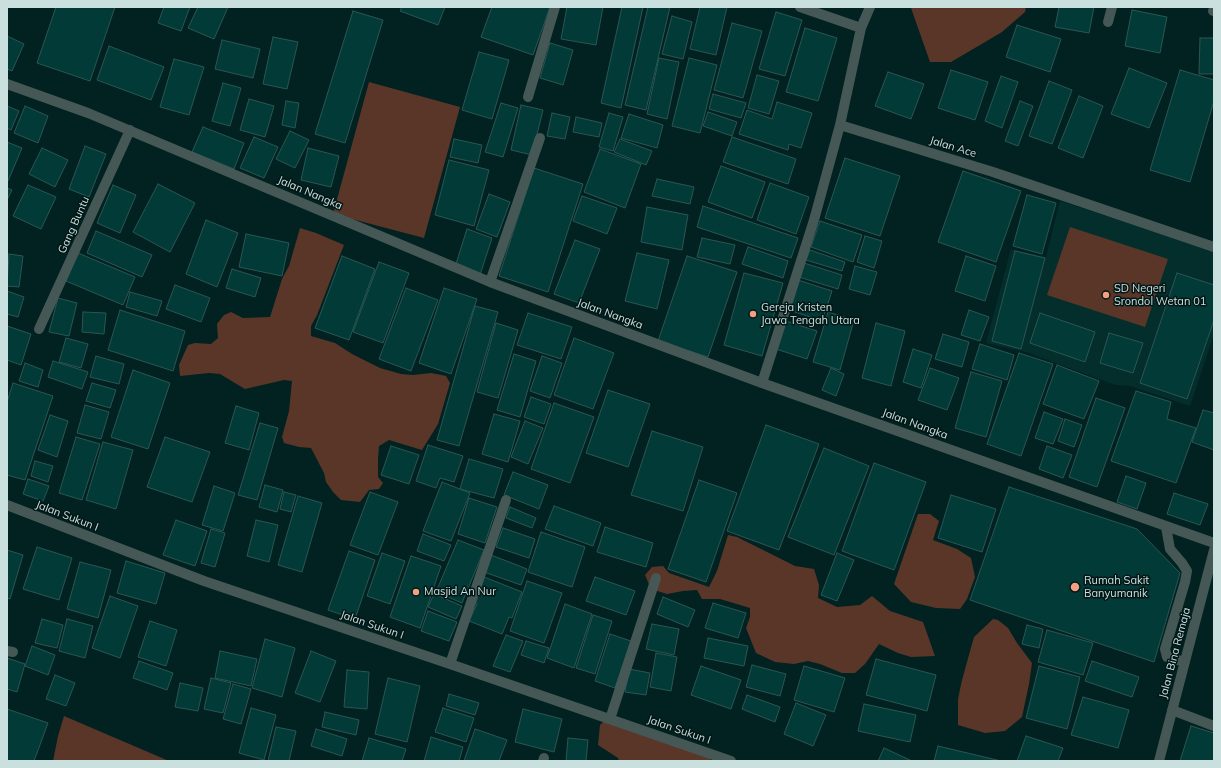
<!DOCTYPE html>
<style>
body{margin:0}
#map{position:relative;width:1221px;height:768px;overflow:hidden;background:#012220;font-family:Mulish,sans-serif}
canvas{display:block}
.frame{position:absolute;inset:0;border:8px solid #cae0de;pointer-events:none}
</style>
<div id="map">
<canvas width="1221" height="768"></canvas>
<div class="frame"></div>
</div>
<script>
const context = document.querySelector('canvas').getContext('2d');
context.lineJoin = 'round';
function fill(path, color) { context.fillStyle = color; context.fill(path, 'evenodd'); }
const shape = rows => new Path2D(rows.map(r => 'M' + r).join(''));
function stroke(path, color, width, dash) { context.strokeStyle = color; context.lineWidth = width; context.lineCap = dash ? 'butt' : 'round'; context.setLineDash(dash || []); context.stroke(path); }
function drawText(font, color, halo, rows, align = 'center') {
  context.font = font + ' Mulish,sans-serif'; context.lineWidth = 3; context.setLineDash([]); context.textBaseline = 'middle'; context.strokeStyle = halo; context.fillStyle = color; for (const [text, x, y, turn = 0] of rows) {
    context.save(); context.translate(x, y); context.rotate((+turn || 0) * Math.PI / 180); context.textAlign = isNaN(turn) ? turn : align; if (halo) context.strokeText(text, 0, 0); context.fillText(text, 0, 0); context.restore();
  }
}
const built = shape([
 [1060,201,1214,251,1214,334,1190,406,1130,386,1115,385,1026,352,986,343,1011,249,1046,257]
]);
const green = shape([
 [909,7,1026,7,1025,12,1002,32,980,45,951,62,930,62,911,8],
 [369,82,460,107,424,238,333,214],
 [1070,227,1168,259,1145,327,1047,295],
 [300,228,316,233,344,245,317,315,311,326,311,336,335,343,352,354,380,368,401,374,413,375,431,373,446,376,450,383,438,424,422,450,389,440,379,446,378,459,378,477,383,483,379,489,369,490,360,502,341,500,333,492,326,482,324,473,311,448,299,447,284,443,282,437,289,411,292,381,284,380,245,389,220,374,209,373,180,376,179,365,188,345,195,343,211,344,218,338,217,324,224,315,231,312,243,318,270,317,282,279,289,266],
 [918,514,930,514,939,521,933,540,957,549,971,558,975,577,967,599,960,609,936,608,911,602,894,584],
 [728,535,737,537,795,566,814,569,819,585,818,598,837,607,860,605,872,596,890,611,923,622,935,656,911,657,898,653,879,644,865,664,855,673,842,673,820,664,808,661,794,664,775,662,756,653,746,628,750,617,750,608,720,599,702,599,697,590,683,591,667,594,651,589,645,575,652,567,663,566,669,573,709,587,717,571],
 [993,619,998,620,1008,628,1017,643,1032,663,1029,684,1022,717,1005,731,985,733,958,725,958,699,962,680,974,637],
 [64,716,169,761,53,761,58,736],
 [605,720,710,758,711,761,619,761,618,758,598,745,600,725]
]);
const building = shape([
 [56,7,115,7,90,81,37,63,56,7],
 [164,7,190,7,181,31,158,23,164,7],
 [198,7,228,7,214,39,188,28,198,7],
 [402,7,445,7,438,25,400,11,402,7],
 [492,7,550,7,533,55,481,37,492,7],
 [567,7,603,7,596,45,561,39,567,7],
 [622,7,643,7,621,108,601,103,622,7],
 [648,7,670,7,646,110,625,105,648,7],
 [700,7,727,7,716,55,690,49,700,7],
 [1059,7,1094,7,1089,33,1055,27,1059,7],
 [1132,10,1167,17,1160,53,1125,46,1132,10],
 [353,11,383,20,345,143,315,134,353,11],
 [776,12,802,20,785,76,759,69,776,12],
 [672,16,692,22,683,59,662,54,672,16],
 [732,23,762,31,743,98,714,90,732,23],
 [1017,25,1061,39,1050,72,1006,57,1017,25],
 [805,28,837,38,818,101,786,92,805,28],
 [7,36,24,44,12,71,7,69,7,36],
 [273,37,298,42,287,89,263,84,273,37],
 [1200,38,1214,38,1214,74,1199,74,1200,38],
 [222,40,260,49,253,78,215,69,222,40],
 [550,43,573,50,563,85,540,78,550,43],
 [109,46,164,67,151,100,97,80,109,46],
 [479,52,509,60,492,119,462,110,479,52],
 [659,58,679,62,667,119,647,114,659,58],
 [689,58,717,65,700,133,672,126,689,58],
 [174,59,204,67,189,115,160,107,174,59],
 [1129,68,1167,83,1149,128,1111,114,1129,68],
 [951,70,988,82,975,120,938,108,951,70],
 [1180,70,1214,80,1214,101,1190,182,1150,170,1180,70],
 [888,72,924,84,911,119,875,106,888,72],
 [757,75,779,81,769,114,748,108,757,75],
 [1001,76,1018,82,1002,128,985,121,1001,76],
 [1049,81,1072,90,1052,144,1029,136,1049,81],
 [223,83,241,88,230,126,212,121,223,83],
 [713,94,746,103,741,118,709,109,713,94],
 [1079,96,1103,106,1083,158,1058,148,1079,96],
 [249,99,274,106,265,137,240,130,249,99],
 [286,101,299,103,295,128,282,125,286,101],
 [1020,101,1033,106,1018,146,1005,141,1020,101],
 [777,102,812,113,801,148,789,144,788,150,739,134,747,110,772,119,777,102],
 [501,103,518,108,503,157,485,152,501,103],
 [521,105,543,110,532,155,511,150,521,105],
 [7,106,19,111,11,130,7,128,7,106],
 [25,106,48,116,38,143,14,133,25,106],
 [708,112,737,122,732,136,703,126,708,112],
 [552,113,570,117,565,139,547,136,552,113],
 [609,113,623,117,613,151,599,147,609,113],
 [629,114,663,125,657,148,621,138,629,114],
 [576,117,602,123,599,137,573,132,576,117],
 [203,127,244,143,234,169,192,152,203,127],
 [290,131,309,140,295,168,276,159,290,131],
 [254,137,278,147,264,178,240,168,254,137],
 [732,137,796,159,788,184,723,162,732,137],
 [454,139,482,145,478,163,450,157,454,139],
 [620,139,652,151,646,165,614,152,620,139],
 [7,142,22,148,8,181,7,180,7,142],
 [85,146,106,154,89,197,69,189,85,146],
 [42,148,68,160,55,187,29,174,42,148],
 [308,148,339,156,331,187,301,180,308,148],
 [600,149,641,164,625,208,584,192,600,149],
 [845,158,900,176,880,236,825,218,845,158],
 [449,160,489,170,474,226,435,215,449,160],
 [721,166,765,182,752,218,708,202,721,166],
 [534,168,583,184,548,292,499,276,534,168],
 [963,171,1021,191,996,262,938,242,963,171],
 [657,179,694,187,690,204,652,196,657,179],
 [770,183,809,197,796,234,757,220,770,183],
 [158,184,195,203,170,252,133,232,158,184],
 [28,185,56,197,41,229,13,216,28,185],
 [113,185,136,195,120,233,97,223,113,185],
 [7,188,12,190,7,200,7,188],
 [489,194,510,202,497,237,476,229,489,194],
 [1027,195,1056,203,1042,254,1013,246,1027,195],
 [582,196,617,208,607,234,573,221,582,196],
 [703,206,798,238,791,258,697,227,703,206],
 [647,207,688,215,682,250,641,242,647,207],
 [206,220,238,233,217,287,186,274,206,220],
 [820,221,862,235,853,262,811,247,820,221],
 [467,229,492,238,480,275,455,267,467,229],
 [96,231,152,255,142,277,87,253,96,231],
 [246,234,289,243,282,276,239,267,246,234],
 [865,236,882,241,874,268,857,262,865,236],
 [702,238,735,245,730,264,697,257,702,238],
 [575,240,600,249,579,303,554,294,575,240],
 [748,247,788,261,783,278,742,264,748,247],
 [810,250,845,262,842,271,806,260,810,250],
 [1015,251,1045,258,1021,349,992,341,1015,251],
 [78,253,135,277,123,305,66,281,78,253],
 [637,253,669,260,657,309,625,301,637,253],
 [9,254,23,256,19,287,7,286,9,254],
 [342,256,375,269,349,340,315,328,342,256],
 [687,256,737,272,708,357,658,341,687,256],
 [966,256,996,266,985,301,955,291,966,256],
 [379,262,409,273,383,343,353,332,379,262],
 [804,263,842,275,838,289,799,277,804,263],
 [855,266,877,272,870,295,849,289,855,266],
 [232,269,261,278,255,297,226,288,232,269],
 [744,273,783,283,762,356,724,345,744,273],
 [1177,273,1214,285,1214,320,1187,399,1140,383,1177,273],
 [798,280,832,291,822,321,789,310,798,280],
 [175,285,210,298,201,322,166,309,175,285],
 [406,288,438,300,411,371,379,359,406,288],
 [444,288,477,299,451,374,419,363,444,288],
 [7,291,24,297,18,317,7,314,7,291],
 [130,292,162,301,157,316,126,307,130,292],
 [58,298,77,303,69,336,49,332,58,298],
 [475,306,498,312,459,446,437,440,475,306],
 [120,310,185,331,173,371,108,350,120,310],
 [969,310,989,317,980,341,961,335,969,310],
 [83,312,106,313,104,334,82,332,83,312],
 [828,312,854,320,840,370,813,362,828,312],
 [528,313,572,327,561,359,517,345,528,313],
 [1040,313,1095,332,1085,362,1030,343,1040,313],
 [786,321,817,331,807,359,776,349,786,321],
 [496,323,518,330,498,398,477,392,496,323],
 [876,323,905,331,891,386,862,378,876,323],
 [7,326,31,334,21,365,7,360,7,326],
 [1109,333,1143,343,1133,373,1100,363,1109,333],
 [943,334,969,342,962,367,935,359,943,334],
 [66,338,88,344,81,368,59,362,66,338],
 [574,338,614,353,593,409,554,395,574,338],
 [980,344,1014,355,1007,380,972,369,980,344],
 [913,349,932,355,921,388,903,382,913,349],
 [1019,353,1053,364,1021,456,987,444,1019,353],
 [514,354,536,361,520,417,497,410,514,354],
 [96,356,124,364,119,384,90,377,96,356],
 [542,356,562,363,550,398,530,391,542,356],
 [53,361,88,372,82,389,48,377,53,361],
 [25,363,43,370,38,387,19,381,25,363],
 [1057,365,1099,381,1084,419,1043,404,1057,365],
 [831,368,844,374,836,396,822,390,831,368],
 [930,368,959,378,947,410,918,400,930,368],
 [133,370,170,383,148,449,111,437,133,370],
 [971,372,1002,381,986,437,955,428,971,372],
 [13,383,53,396,25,480,7,475,7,402,13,383],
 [92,383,116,390,110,408,86,401,92,383],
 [608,390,650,404,628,467,586,453,608,390],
 [1136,391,1171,402,1167,419,1196,428,1176,483,1111,461,1136,391],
 [531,397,551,404,544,424,524,417,531,397],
 [1096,398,1125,408,1097,487,1069,477,1096,398],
 [554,403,594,417,570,483,531,469,554,403],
 [85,405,109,412,101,439,77,433,85,405],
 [236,406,259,413,249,450,225,443,236,406],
 [1203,410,1214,413,1214,450,1192,442,1203,410],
 [1044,412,1063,419,1053,444,1035,438,1044,412],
 [494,414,520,421,508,462,482,454,494,414],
 [50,415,68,421,57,457,38,450,50,415],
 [1065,419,1082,425,1074,447,1058,441,1065,419],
 [525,421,543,428,528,464,511,457,525,421],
 [260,423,278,428,257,500,238,495,260,423],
 [766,425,819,444,779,550,727,531,766,425],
 [652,431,703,447,683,511,631,495,652,431],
 [76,437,100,444,82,500,59,493,76,437],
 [165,437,210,452,192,502,147,487,165,437],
 [103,442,133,450,116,509,86,500,103,442],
 [428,445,463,456,454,482,440,478,436,488,416,481,428,445],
 [391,446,419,455,409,484,381,475,391,446],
 [1047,446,1072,455,1063,478,1039,469,1047,446],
 [824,448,869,466,834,555,788,537,824,448],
 [469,459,503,469,494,498,460,489,469,459],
 [35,461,53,466,48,482,31,476,35,461],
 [874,463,926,482,894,570,842,551,874,463],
 [513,472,548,485,539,509,504,495,513,472],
 [1126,476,1146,483,1137,509,1117,502,1126,476],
 [28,479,49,486,43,501,23,494,28,479],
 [699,480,737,493,706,582,668,569,699,480],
 [442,482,470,493,451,541,423,531,442,482],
 [265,485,283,490,277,512,259,507,265,485],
 [214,486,235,493,223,531,202,525,214,486],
 [1009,487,1137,529,1180,573,1154,662,970,600,1009,487],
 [284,492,296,495,291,512,280,509,284,492],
 [370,492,398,502,378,555,350,545,370,492],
 [1174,493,1208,504,1200,525,1167,514,1174,493],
 [951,495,996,509,982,552,938,538,951,495],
 [298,496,322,503,302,572,278,565,298,496],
 [469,498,497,507,485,543,458,534,469,498],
 [554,506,601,523,593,546,545,529,554,506],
 [510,507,536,518,532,528,506,518,510,507],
 [176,520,207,531,195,566,163,555,176,520],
 [256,520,278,525,269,562,247,556,256,520],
 [605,527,653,543,646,567,597,552,605,527],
 [503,528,535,539,529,558,496,547,503,528],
 [211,529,225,533,215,567,201,563,211,529],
 [541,532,585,547,572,587,528,572,541,532],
 [423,534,451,545,444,561,417,551,423,534],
 [458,540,484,550,462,603,436,592,458,540],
 [37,547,72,558,59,600,23,589,37,547],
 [7,550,23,555,10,599,7,598,7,550],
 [349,551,375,560,355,619,328,610,349,551],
 [382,553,405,561,390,604,367,596,382,553],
 [837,553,854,560,837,601,821,595,837,553],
 [491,555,527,569,521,585,484,572,491,555],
 [411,556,441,566,420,628,390,617,411,556],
 [126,561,165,573,156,604,117,593,126,561],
 [80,562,111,570,98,618,67,609,80,562],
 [484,577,522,592,512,618,509,617,502,634,469,621,477,604,474,603,484,577],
 [595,577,635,591,626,615,586,601,595,577],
 [527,581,562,593,544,643,510,631,527,581],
 [434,594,462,606,456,619,428,607,434,594],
 [110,596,138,606,120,658,92,648,110,596],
 [663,597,695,610,688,627,657,614,663,597],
 [713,603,746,613,738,638,705,628,713,603],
 [565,604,592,614,574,668,547,658,565,604],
 [428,611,457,622,449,641,421,631,428,611],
 [593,615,612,621,595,674,576,668,593,615],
 [42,619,63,625,57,648,35,643,42,619],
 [67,619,93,626,85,658,59,651,67,619],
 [150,621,177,630,166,666,138,657,150,621],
 [652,624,679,629,674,655,646,649,652,624],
 [1027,625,1043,629,1039,648,1022,644,1027,625],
 [1047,630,1093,643,1083,675,1038,662,1047,630],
 [610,634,631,641,615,688,595,681,610,634],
 [506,635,523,641,510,672,493,666,506,635],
 [708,638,748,646,744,666,704,658,708,638],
 [265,639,295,648,282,697,252,688,265,639],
 [526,641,549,648,544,663,521,655,526,641],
 [32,646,55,655,48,675,25,666,32,646],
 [220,651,257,659,251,686,215,678,220,651],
 [311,651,336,661,320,702,295,693,311,651],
 [656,653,677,657,671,691,650,687,656,653],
 [7,658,25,664,17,692,7,689,7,658],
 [876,659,936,675,927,711,866,695,876,659],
 [139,661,173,673,167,690,133,678,139,661],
 [1092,661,1139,677,1132,697,1085,681,1092,661],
 [752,665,786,674,780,696,746,687,752,665],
 [701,666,741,680,731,709,691,695,701,666],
 [804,666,845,678,834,712,794,700,804,666],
 [1039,666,1080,677,1067,729,1026,718,1039,666],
 [629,669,650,673,646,695,625,692,629,669],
 [347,670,369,672,367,709,344,707,347,670],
 [55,675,75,683,66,706,46,699,55,675],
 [211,678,231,683,223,713,204,709,211,678],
 [388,678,420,686,407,742,375,734,388,678],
 [180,683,203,688,198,711,175,707,180,683],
 [233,684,251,689,241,724,223,719,233,684],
 [449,694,479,703,475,715,446,706,449,694],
 [747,695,780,707,775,722,742,709,747,695],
 [1083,697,1129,710,1118,748,1071,735,1083,697],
 [796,703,826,715,813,746,784,734,796,703],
 [864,704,916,715,910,742,858,731,864,704],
 [251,708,276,715,264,760,239,753,251,708],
 [443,708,474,718,466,742,435,732,443,708],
 [7,709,48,723,34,761,7,761,7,709],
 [523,709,562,719,554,752,515,742,523,709],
 [325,712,359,720,356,735,322,727,325,712],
 [1191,726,1214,733,1214,761,1180,761,1191,726],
 [276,727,296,731,289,761,268,761,276,727],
 [316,729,347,739,342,756,311,746,316,729],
 [475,729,507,740,499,761,464,761,475,729],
 [1026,736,1063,748,1058,761,1017,761,1026,736],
 [431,737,463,747,459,761,424,761,431,737],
 [369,738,406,749,402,761,362,761,369,738],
 [568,738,588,740,586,761,566,761,568,738],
 [938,746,1001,761,934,761,938,746],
 [884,748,912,761,878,761,884,748]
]);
const minor = shape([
 [800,7,861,28,840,125,993,172,1214,247],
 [1213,11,1214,11],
 [1108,22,1112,7],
 [861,28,870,7],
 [7,84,88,113,490,282,762,383,1214,543],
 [528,97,555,7],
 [490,282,540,138],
 [39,329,130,130],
 [762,383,814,220,840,125],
 [7,505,204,581,450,664,731,761],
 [1166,527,1170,549,1182,563,1187,571,1185,582,1165,649,1167,657,1185,662],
 [7,651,13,652],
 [450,664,506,500],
 [1172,710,1214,726],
 [610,719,656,578],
 [543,761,544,758],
 [1159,761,1214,550]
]);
const markers = [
 [1106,295,4,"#f3a082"],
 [753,314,4,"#f3a082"],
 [1075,587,5,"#f3a082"],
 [416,592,4,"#f3a082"]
];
const streetNames = [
 ["Jalan Ace",953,147,17],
 ["Jalan Nangka",310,193,23],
 ["Gang Buntu",74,225,-66],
 ["Jalan Nangka",610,314,20],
 ["Jalan Nangka",915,424,20],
 ["Jalan Sukun I",67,516,21],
 ["Jalan Sukun I",372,625,19],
 ["Jalan Bina Remaja",1175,653,-75],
 ["Jalan Sukun I",679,730,19]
];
const poiNames = [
 ["SD Negeri",1114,289],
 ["Srondol Wetan 01",1114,302],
 ["Gereja Kristen",761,308],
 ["Jawa Tengah Utara",761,321],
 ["Rumah Sakit",1084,581],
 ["Banyumanik",1084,594],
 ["Masjid An Nur",424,592]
];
fill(built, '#042e2c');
fill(green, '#5a3629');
fill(building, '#023a38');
stroke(building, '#2b5653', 1);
stroke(minor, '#465856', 10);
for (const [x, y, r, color] of markers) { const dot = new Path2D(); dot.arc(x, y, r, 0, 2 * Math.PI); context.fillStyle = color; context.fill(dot); stroke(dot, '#021716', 1.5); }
drawText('11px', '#cae0de', '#021716', streetNames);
drawText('11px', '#cae0de', '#021716', poiNames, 'left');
</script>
